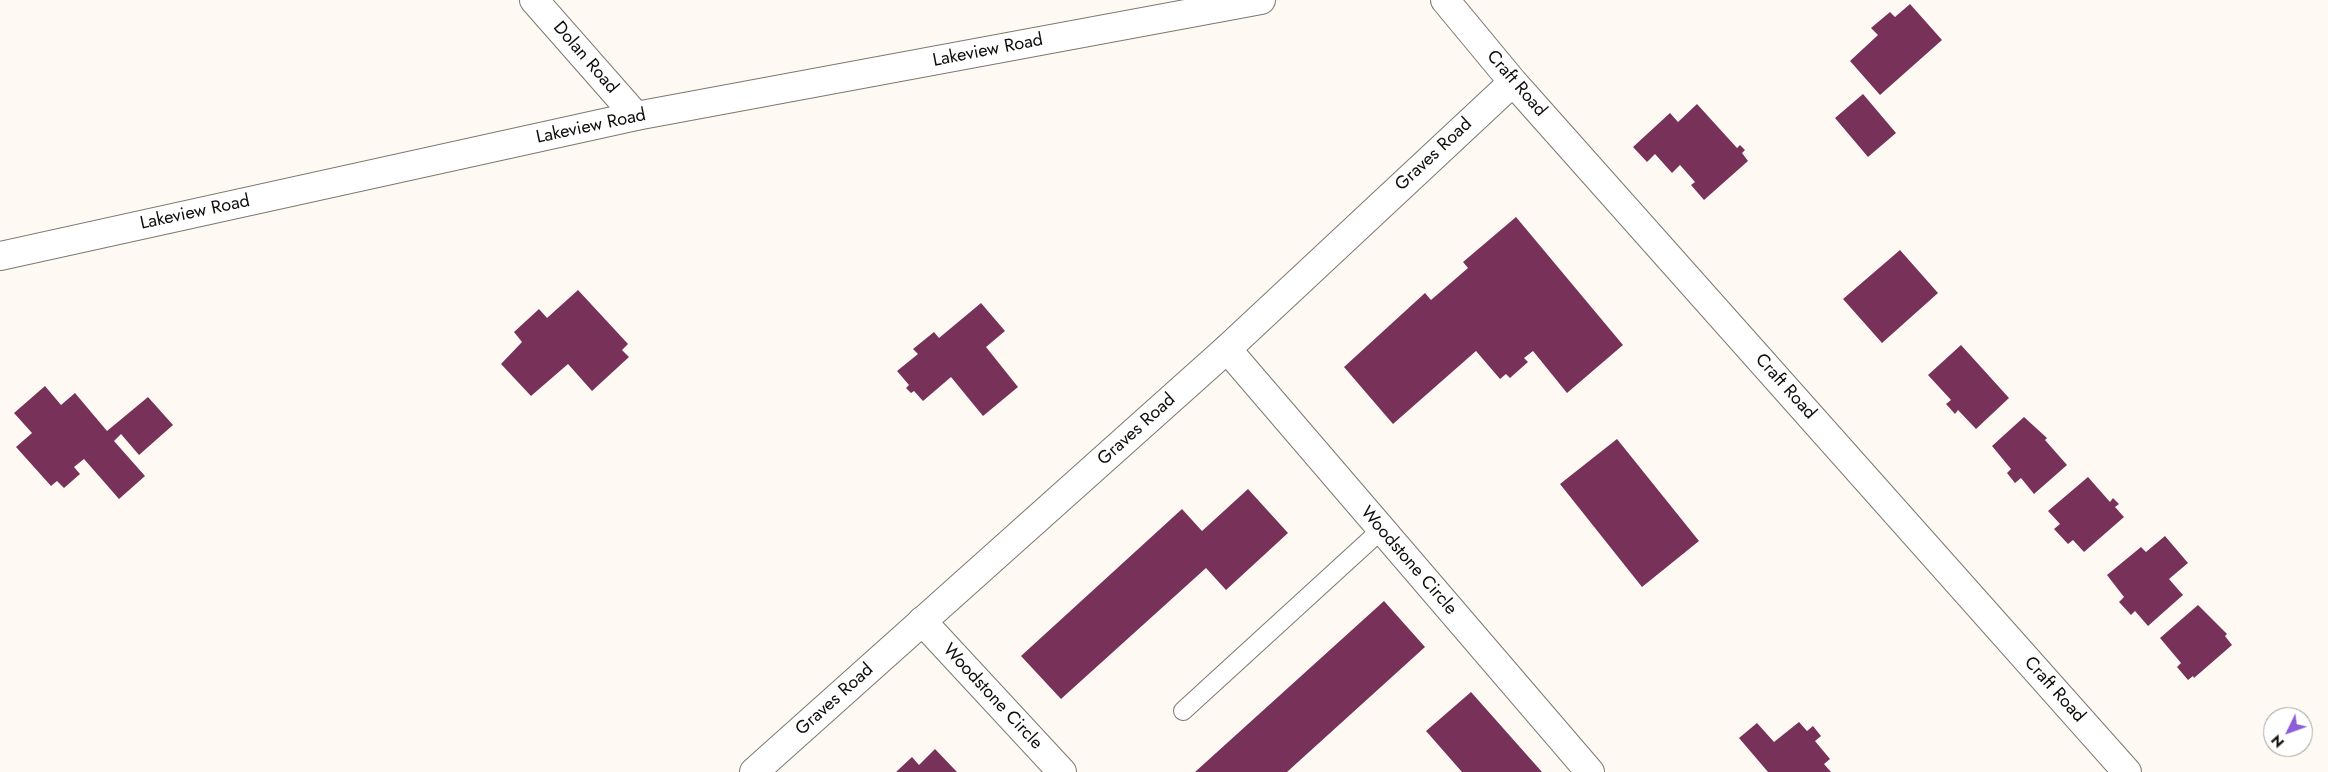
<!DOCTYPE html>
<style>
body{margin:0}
#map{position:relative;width:2328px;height:772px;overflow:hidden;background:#fefaf3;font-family:Jost,sans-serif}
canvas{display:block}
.north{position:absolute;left:2263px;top:707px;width:50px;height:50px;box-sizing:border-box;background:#fff;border:1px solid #9f9e9d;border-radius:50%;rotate:228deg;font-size:14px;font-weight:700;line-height:20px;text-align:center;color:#0f0d0a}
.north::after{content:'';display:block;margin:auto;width:18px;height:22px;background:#8d5dd7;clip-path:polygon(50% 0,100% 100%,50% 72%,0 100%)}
</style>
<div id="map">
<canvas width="2328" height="772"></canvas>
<div class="north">N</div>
</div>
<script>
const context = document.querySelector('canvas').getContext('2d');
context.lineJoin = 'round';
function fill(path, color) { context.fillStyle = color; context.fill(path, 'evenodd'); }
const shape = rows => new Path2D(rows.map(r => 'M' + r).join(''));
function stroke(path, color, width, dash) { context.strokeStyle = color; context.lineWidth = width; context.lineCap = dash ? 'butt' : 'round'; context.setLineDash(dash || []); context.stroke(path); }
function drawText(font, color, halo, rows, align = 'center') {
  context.font = font + ' Jost,sans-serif'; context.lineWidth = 5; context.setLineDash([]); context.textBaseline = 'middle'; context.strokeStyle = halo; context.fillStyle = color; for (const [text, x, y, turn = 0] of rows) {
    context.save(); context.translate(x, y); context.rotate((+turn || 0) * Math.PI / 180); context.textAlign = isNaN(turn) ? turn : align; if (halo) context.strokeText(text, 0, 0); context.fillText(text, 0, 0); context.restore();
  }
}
const building = shape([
 [1910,4,1942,40,1880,95,1850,61,1878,35,1871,28,1890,12,1895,17],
 [1863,94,1896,133,1868,157,1835,118],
 [1697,104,1737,148,1740,145,1745,150,1742,153,1748,161,1704,200,1691,185,1695,182,1680,165,1672,173,1655,154,1647,162,1633,147,1670,113,1678,122],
 [1516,217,1623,345,1567,393,1533,351,1524,358,1528,362,1510,378,1506,374,1500,379,1476,351,1393,424,1344,367,1425,293,1431,300,1468,268,1463,262],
 [1900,250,1938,293,1882,343,1843,299],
 [578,290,628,344,622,350,629,357,592,391,568,364,531,396,501,364,522,342,514,332,539,309,547,318],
 [981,303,1005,331,986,347,1018,387,983,416,951,377,923,401,914,391,911,393,906,388,909,385,897,371,918,354,913,349,934,332,939,338],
 [1961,345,2009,398,1976,429,1958,410,1955,414,1946,404,1951,400,1928,375],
 [45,386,61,405,75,393,107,431,148,397,173,425,139,455,121,434,114,441,145,476,119,499,84,459,74,467,80,474,64,488,57,481,51,486,16,447,32,433,14,413],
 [2024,417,2047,438,2045,440,2067,465,2034,494,2021,478,2015,483,2007,473,2011,469,1992,446],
 [1617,439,1699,541,1642,587,1560,484],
 [2088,477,2110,502,2113,498,2119,504,2115,507,2124,517,2084,552,2073,540,2068,544,2054,529,2060,524,2048,511],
 [1248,489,1288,533,1226,590,1206,568,1061,699,1021,656,1182,509,1202,531],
 [2165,536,2188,563,2169,579,2183,595,2148,626,2135,611,2131,615,2119,602,2124,597,2107,575,2141,547,2146,552],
 [1384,601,1425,647,1287,772,1195,772],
 [2198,605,2227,634,2225,636,2232,645,2194,678,2193,676,2188,680,2177,667,2181,663,2160,638],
 [1471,692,1542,772,1462,772,1426,731],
 [1799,722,1807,731,1813,726,1821,736,1815,741,1830,759,1824,764,1831,772,1768,772,1739,738,1757,723,1774,742],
 [935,749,957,772,896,772,912,757,919,765]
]);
const lane = shape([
 [1183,711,1381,530]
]);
const street = shape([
 [534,0,636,116],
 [1227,349,1590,772],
 [922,621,1062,772]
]);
const secondary = shape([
 [1445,0,1513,82,2127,772],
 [0,256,636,116,1261,0],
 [754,772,1227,349,1513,82]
]);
const streetNames = [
 ["Lakeview Road",988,51,-11],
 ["Dolan Road",585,58,49],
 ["Craft Road",1516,84,49],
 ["Lakeview Road",591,127,-12],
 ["Graves Road",1434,155,-43],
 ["Lakeview Road",195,213,-12],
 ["Craft Road",1785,387,48],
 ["Graves Road",1137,430,-42],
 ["Woodstone Circle",1408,561,49],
 ["Craft Road",2054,690,48],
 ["Woodstone Circle",992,697,47],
 ["Graves Road",835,700,-42]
];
fill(building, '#783259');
stroke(lane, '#7d7870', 20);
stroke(street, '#7d7870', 30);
stroke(secondary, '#7d7870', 30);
stroke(lane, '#fff', 18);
stroke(street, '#fff', 28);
stroke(secondary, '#fff', 28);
drawText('18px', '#0f0d0a', '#fff', streetNames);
</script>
